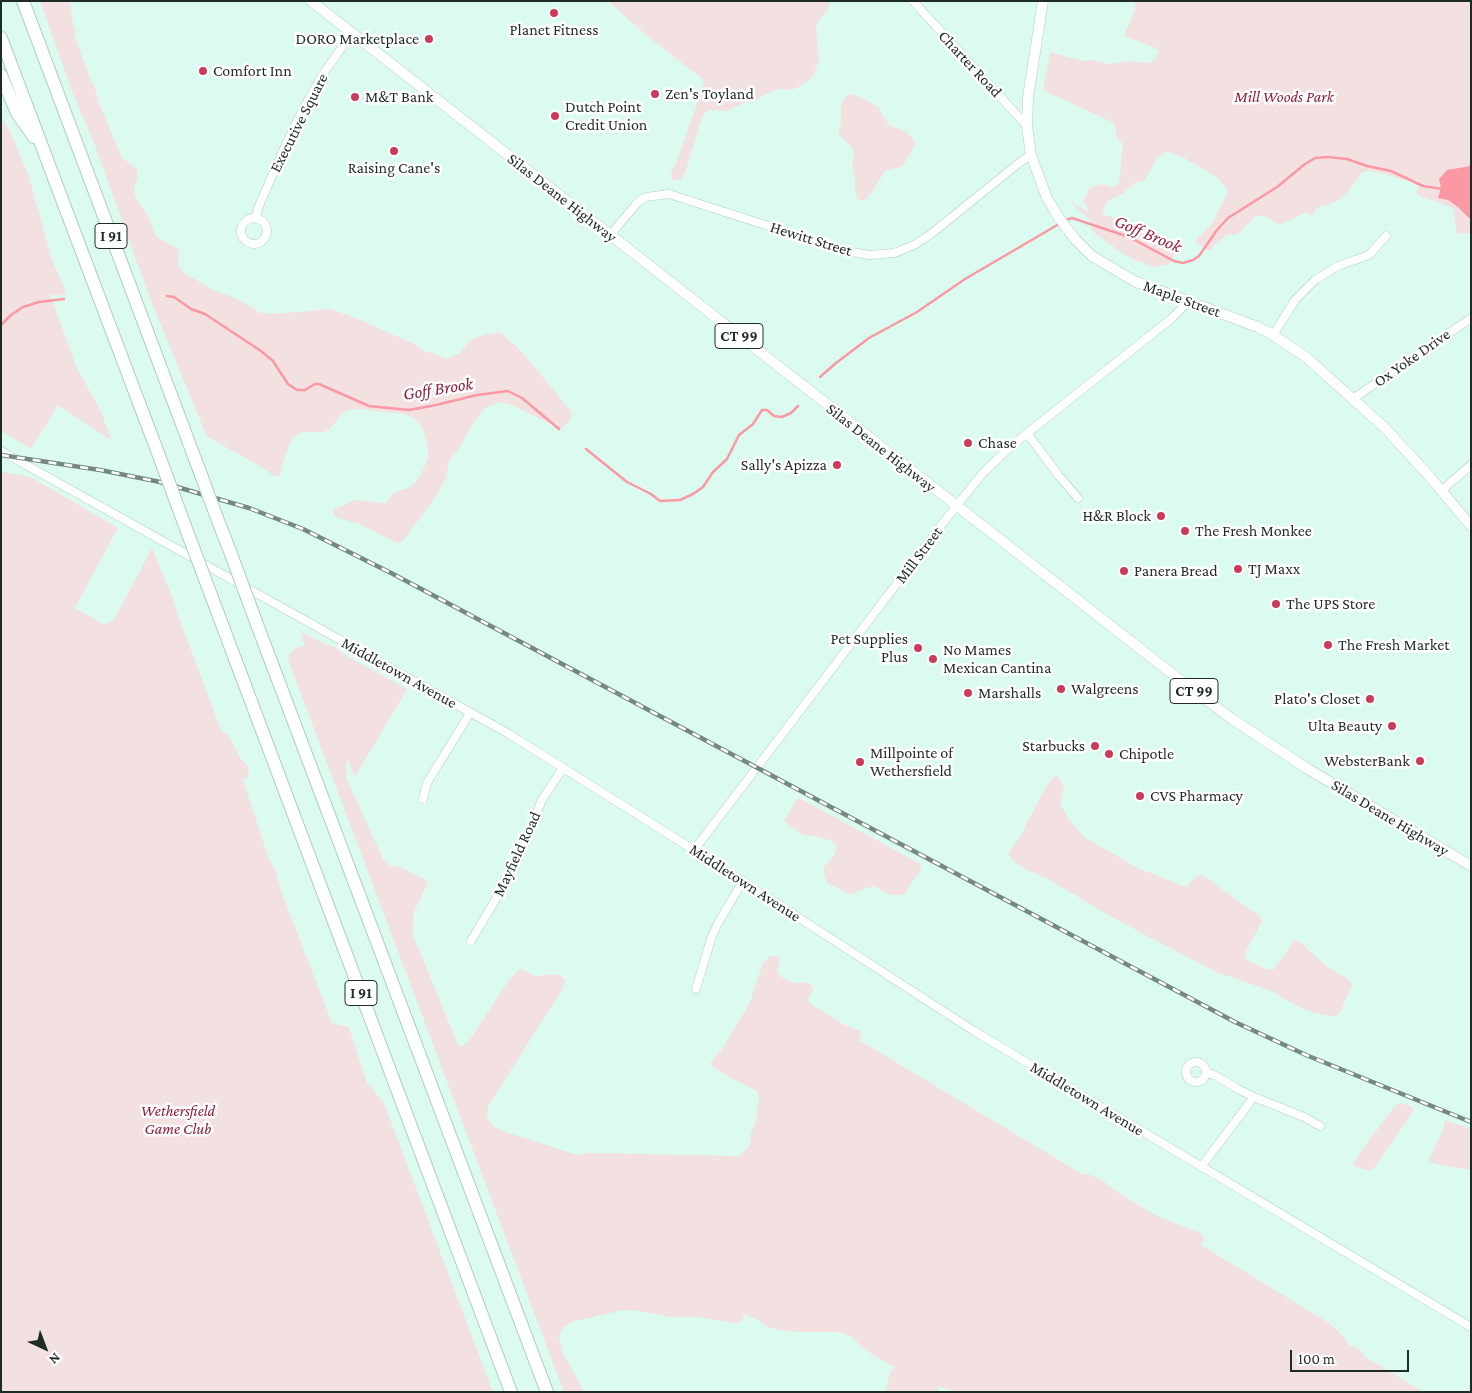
<!DOCTYPE html>
<style>
body{margin:0}
#map{position:relative;width:1472px;height:1393px;overflow:hidden;background:#dcfbf0;font-family:"Crimson Pro",serif}
canvas{display:block}
.frame{position:absolute;inset:0;border:2px solid #1f2b27;pointer-events:none}
.north{position:absolute;left:20px;top:1323px;width:50px;height:50px;-webkit-text-stroke:4px #fff;paint-order:stroke;rotate:137deg;font-size:14px;font-weight:700;line-height:20px;text-align:center;color:#1f2b27}
.north::after{content:'';display:block;margin:auto;width:18px;height:22px;background:#1f2b27;clip-path:polygon(50% 0,100% 100%,50% 72%,0 100%)}
.scale{position:absolute;left:1290px;top:1350px;width:119px;height:22px;box-sizing:border-box;border:2px solid #1f2b27;border-top:0;padding-left:6px;font-size:15px;line-height:18px;white-space:nowrap;color:#1f2b27;-webkit-text-stroke:4px #fff;paint-order:stroke}
</style>
<div id="map">
<canvas width="1472" height="1393"></canvas>
<div class="frame"></div>
<div class="north">N</div>
<div class="scale">100 m</div>
</div>
<script>
const context = document.querySelector('canvas').getContext('2d');
context.lineJoin = 'round';
function fill(path, color) { context.fillStyle = color; context.fill(path, 'evenodd'); }
const shape = rows => new Path2D(rows.map(r => 'M' + r).join(''));
function stroke(path, color, width, dash) { context.strokeStyle = color; context.lineWidth = width; context.lineCap = dash ? 'butt' : 'round'; context.setLineDash(dash || []); context.stroke(path); }
function drawText(font, color, halo, rows, align = 'center') {
  context.font = font + ' "Crimson Pro",serif'; context.lineWidth = 5; context.setLineDash([]); context.textBaseline = 'middle'; context.strokeStyle = halo; context.fillStyle = color; for (const [text, x, y, turn = 0] of rows) {
    context.save(); context.translate(x, y); context.rotate((+turn || 0) * Math.PI / 180); context.textAlign = isNaN(turn) ? turn : align; if (halo) context.strokeText(text, 0, 0); context.fillText(text, 0, 0); context.restore();
  }
}
const green = shape([
 [40,1,70,1,73,24,76,32,75,37,91,81,94,85,99,103,122,158,137,169,138,175,134,189,135,197,147,214,156,237,175,247,179,251,178,265,183,272,213,290,235,298,261,313,274,314,330,309,351,316,412,343,426,352,434,353,446,359,460,353,470,340,485,335,500,332,522,352,570,410,572,418,561,429,510,404,499,402,484,409,472,425,458,450,449,461,446,477,437,495,403,541,397,543,360,524,336,517,334,514,333,510,356,500,383,503,387,502,393,493,408,488,416,482,424,468,428,458,428,448,422,427,414,419,404,414,359,409,348,410,343,413,329,430,323,432,301,432,292,439,284,459,280,475,278,477,273,475,250,460,207,437,151,301,94,143,73,94],
 [608,1,828,1,830,5,828,10,820,18,816,28,819,60,813,76,802,85,792,90,780,89,770,92,754,101,743,103,728,111,711,110,706,112,702,117,685,173,680,180,672,180,671,172,675,166,701,93,704,80,646,35],
 [1135,1,1471,1,1471,233,1457,234,1453,208,1417,195,1418,180,1403,180,1378,172,1368,171,1361,173,1353,185,1341,199,1330,204,1316,208,1313,216,1306,212,1293,219,1279,224,1264,216,1256,216,1237,235,1227,235,1216,243,1211,250,1208,250,1196,243,1196,240,1212,224,1227,194,1227,188,1215,176,1184,158,1167,151,1157,158,1144,181,1136,182,1122,194,1108,201,1102,211,1105,215,1121,219,1142,233,1170,240,1175,248,1173,259,1169,264,1155,267,1135,260,1122,253,1093,232,1091,228,1091,221,1068,200,1090,213,1083,201,1090,188,1101,184,1112,187,1119,184,1123,144,1117,138,1114,123,1043,90,1050,52,1084,61,1093,60,1109,64,1129,61,1150,63,1155,59,1159,52,1156,48,1124,36,1135,10],
 [851,94,861,97,879,108,884,118,891,126,907,132,916,143,902,167,894,168,885,171,869,197,862,201,857,199,855,191,855,178,852,166,854,155,852,147,838,134,841,122,841,105,846,96],
 [1,117,11,133,29,177,52,260,66,291,63,296,50,294,76,366,102,414,112,441,58,405,31,449,1,431],
 [1,472,31,477,118,528,75,608,104,625,114,620,152,548,173,599,177,613,221,730,228,735,241,759,249,767,248,777,243,780,269,859,275,869,281,891,332,1023,349,1027,367,1083,384,1103,493,1392,1,1392],
 [300,631,325,644,333,646,345,655,407,689,355,777,348,760,347,760,346,777,383,859,391,866,402,868,426,880,427,885,413,914,413,935,458,1045,462,1046,469,1041,509,980,519,970,522,969,534,976,559,974,565,980,562,990,488,1106,487,1117,493,1126,502,1131,577,1155,589,1153,739,1156,747,1149,751,1142,750,1136,756,1121,759,1096,757,1091,727,1076,713,1067,710,1063,722,1049,749,1004,763,963,771,955,779,957,780,959,777,972,783,978,795,983,803,982,811,984,813,991,808,998,809,1003,843,1024,860,1031,861,1034,859,1040,1082,1174,1088,1174,1102,1180,1120,1194,1157,1216,1202,1234,1204,1239,1201,1245,1329,1323,1344,1337,1349,1345,1359,1349,1366,1357,1423,1392,955,1392,938,1386,939,1392,885,1392,890,1373,895,1366,890,1365,867,1351,850,1336,840,1332,800,1332,777,1330,766,1326,758,1320,743,1314,743,1319,739,1323,734,1323,697,1317,670,1317,634,1310,623,1310,571,1322,563,1328,559,1337,563,1353,584,1392,564,1392,290,665,288,655,296,648,305,646],
 [1058,776,1064,788,1060,802,1062,807,1067,817,1084,837,1138,868,1185,887,1187,887,1194,879,1201,874,1259,916,1262,921,1244,955,1247,960,1268,970,1273,970,1295,940,1300,942,1325,965,1350,980,1352,985,1340,1013,1333,1017,1315,1013,1299,1007,1271,991,1216,972,1115,919,1048,879,1025,869,1012,860,1008,853,1019,838,1044,790,1053,777],
 [799,798,921,864,920,872,910,885,906,892,902,895,891,895,874,886,858,891,854,894,848,894,827,883,823,868,834,856,837,846,831,841,816,836,803,835,784,821,797,799],
 [1400,1103,1411,1106,1414,1110,1372,1171,1353,1166,1353,1163,1370,1139,1394,1107],
 [1445,1120,1471,1129,1471,1168,1469,1170,1436,1164,1430,1162,1429,1159,1442,1133]
]);
const water = shape([
 [1471,166,1471,218,1469,218,1458,207,1448,200,1438,198,1441,188,1439,179,1447,170]
]);
const stream = shape([
 [1063,221,1072,218,1129,237,1174,261,1183,263,1193,260,1199,256,1217,230,1228,218,1277,187,1305,164,1315,158,1328,157,1347,159,1367,166,1391,171,1423,186,1442,189],
 [167,296,174,297,191,309,205,314,261,351,273,361,288,384,297,390,305,390,315,384,319,384,369,406,409,410,436,405,477,395,508,391,522,398,559,429],
 [1,325,11,315,23,307,39,302,64,299],
 [820,377,836,363,869,338,917,312,965,279,1059,224],
 [586,449,627,482,651,494,660,501,680,500,693,494,703,487,713,472,727,459,739,435,753,424,762,410,767,410,774,416,782,417,791,413,798,406]
]);
const minor = shape([
 [913,1,1027,126],
 '241 231a13 13 0 1 1 26 0a13 13 0 1 1-26 0Z',
 [256,219,258,208,282,153,300,115,321,77,352,33],
 [610,235,638,202,646,197,669,194,846,251,869,255,894,253,914,245,931,234,1019,163,1031,155],
 [1273,335,1295,300,1315,280,1338,266,1369,255,1386,236],
 [1354,398,1471,318],
 [1027,433,1059,476,1078,498],
 [1,451,509,734,694,850,974,1031,1471,1327],
 [1442,490,1471,465],
 [423,799,427,783,470,713],
 [694,850,946,519,982,474,1011,446,1171,319,1188,302],
 [471,941,503,887,520,855,542,800,563,768],
 [696,989,711,939,718,923,743,881],
 '1186 1072a10 10 0 1 1 20 0a10 10 0 1 1-20 0Z',
 [1206,1072,1216,1076,1238,1089,1254,1097],
 [1201,1167,1254,1097,1304,1117,1320,1126]
]);
const major = shape([
 [311,1,1189,687,1232,719,1308,769,1471,866],
 [1043,1,1028,97,1027,126,1031,155,1047,198,1059,218,1075,239,1092,256,1136,282,1258,327,1273,335,1306,357,1385,428,1430,477,1471,526]
]);
const highway = shape([
 [23,1,200,472],
 [1,38,161,461],
 [1,75,17,113,34,137],
 [178,507,185,526],
 [217,518,231,554],
 [211,595,511,1392],
 [255,619,547,1392]
]);
const rail = shape([
 [1,455,100,470,160,482,249,508,303,529,393,574,1235,1022,1306,1055,1471,1122]
]);
const highwayBridge = shape([
 [161,461,178,507],
 [200,472,217,518],
 [185,526,211,595],
 [231,554,255,619]
]);
const markers = [
 [554,13,5,"#cb3b59"],
 [429,39,5,"#cb3b59"],
 [203,71,5,"#cb3b59"],
 [655,94,5,"#cb3b59"],
 [355,97,5,"#cb3b59"],
 [555,116,5,"#cb3b59"],
 [394,151,5,"#cb3b59"],
 [968,443,5,"#cb3b59"],
 [837,465,5,"#cb3b59"],
 [1161,516,5,"#cb3b59"],
 [1185,531,5,"#cb3b59"],
 [1238,569,5,"#cb3b59"],
 [1124,571,5,"#cb3b59"],
 [1276,604,5,"#cb3b59"],
 [1328,645,5,"#cb3b59"],
 [918,648,5,"#cb3b59"],
 [933,659,5,"#cb3b59"],
 [1061,689,5,"#cb3b59"],
 [968,693,5,"#cb3b59"],
 [1370,699,5,"#cb3b59"],
 [1392,726,5,"#cb3b59"],
 [1095,746,5,"#cb3b59"],
 [1109,754,5,"#cb3b59"],
 [1420,761,5,"#cb3b59"],
 [860,762,5,"#cb3b59"],
 [1140,796,5,"#cb3b59"]
];
const shields = [
 [111,236,32],
 [739,336,48],
 [1194,691,48],
 [361,993,32]
];
const shieldNames = [
 ["I 91",111,236],
 ["CT 99",739,336],
 ["CT 99",1194,691],
 ["I 91",361,993]
];
const poiNames = [
 ["Planet Fitness",554,30,"center"],
 ["DORO Marketplace",419,39,"right"],
 ["Comfort Inn",213,71],
 ["Zen's Toyland",665,94],
 ["M&T Bank",365,97],
 ["Dutch Point",565,107],
 ["Credit Union",565,125],
 ["Raising Cane's",394,168,"center"],
 ["Chase",978,443],
 ["Sally's Apizza",827,465,"right"],
 ["H&R Block",1151,516,"right"],
 ["The Fresh Monkee",1195,531],
 ["TJ Maxx",1248,569],
 ["Panera Bread",1134,571],
 ["The UPS Store",1286,604],
 ["Pet Supplies",908,639,"right"],
 ["Plus",908,657,"right"],
 ["The Fresh Market",1338,645],
 ["No Mames",943,650],
 ["Mexican Cantina",943,668],
 ["Walgreens",1071,689],
 ["Marshalls",978,693],
 ["Plato's Closet",1360,699,"right"],
 ["Ulta Beauty",1382,726,"right"],
 ["Starbucks",1085,746,"right"],
 ["Millpointe of",870,753],
 ["Wethersfield",870,771],
 ["Chipotle",1119,754],
 ["WebsterBank",1410,761,"right"],
 ["CVS Pharmacy",1150,796]
];
const streetNames = [
 ["Charter Road",970,64,47],
 ["Executive Square",299,123,-63],
 ["Silas Deane Highway",562,198,38],
 ["Hewitt Street",811,239,17],
 ["Maple Street",1182,299,20],
 ["Ox Yoke Drive",1412,358,-35],
 ["Silas Deane Highway",881,448,38],
 ["Mill Street",919,555,-53],
 ["Middletown Avenue",399,673,29],
 ["Silas Deane Highway",1390,818,31],
 ["Mayfield Road",517,854,-65],
 ["Middletown Avenue",745,883,33],
 ["Middletown Avenue",1087,1099,31]
];
const parkNames = [
 ["Mill Woods Park",1284,97],
 ["Wethersfield",178,1111],
 ["Game Club",178,1129]
];
const waterNames = [
 ["Goff Brook",1148,234,23],
 ["Goff Brook",438,389,-9]
];
fill(green, '#f3e0e1');
fill(water, '#fa98a3');
stroke(stream, '#fa98a3', 2.5);
stroke(minor, '#afcec3', 9);
stroke(major, '#afcec3', 11);
stroke(highway, '#afcec3', 14);
stroke(minor, '#fff', 8);
stroke(major, '#fff', 10);
stroke(highway, '#fff', 12);
stroke(rail, '#758982', 4.5);
stroke(rail, '#fff', 2.5, [8]);
stroke(highwayBridge, '#afcec3', 14, []);
stroke(highwayBridge, '#fff', 12);
for (const [x, y, r, color] of markers) { const dot = new Path2D(); dot.arc(x, y, r, 0, 2 * Math.PI); context.fillStyle = color; context.fill(dot); stroke(dot, '#fff', 2); }
for (const [x, y, w] of shields) { const box = new Path2D(); box.roundRect(x - w / 2, y - 12.5, w, 25, 4); context.fillStyle = '#fff'; context.fill(box); stroke(box, '#1f2b27', 1); }
drawText('bold 15px', '#1f2b27', null, shieldNames);
drawText('16px', '#1f2b27', '#fff', poiNames, 'left');
drawText('16px', '#1f2b27', '#fff', streetNames);
drawText('italic 16px', '#901e39', '#fff', parkNames);
drawText('italic 18px', '#911f3a', '#fff', waterNames);
</script>
